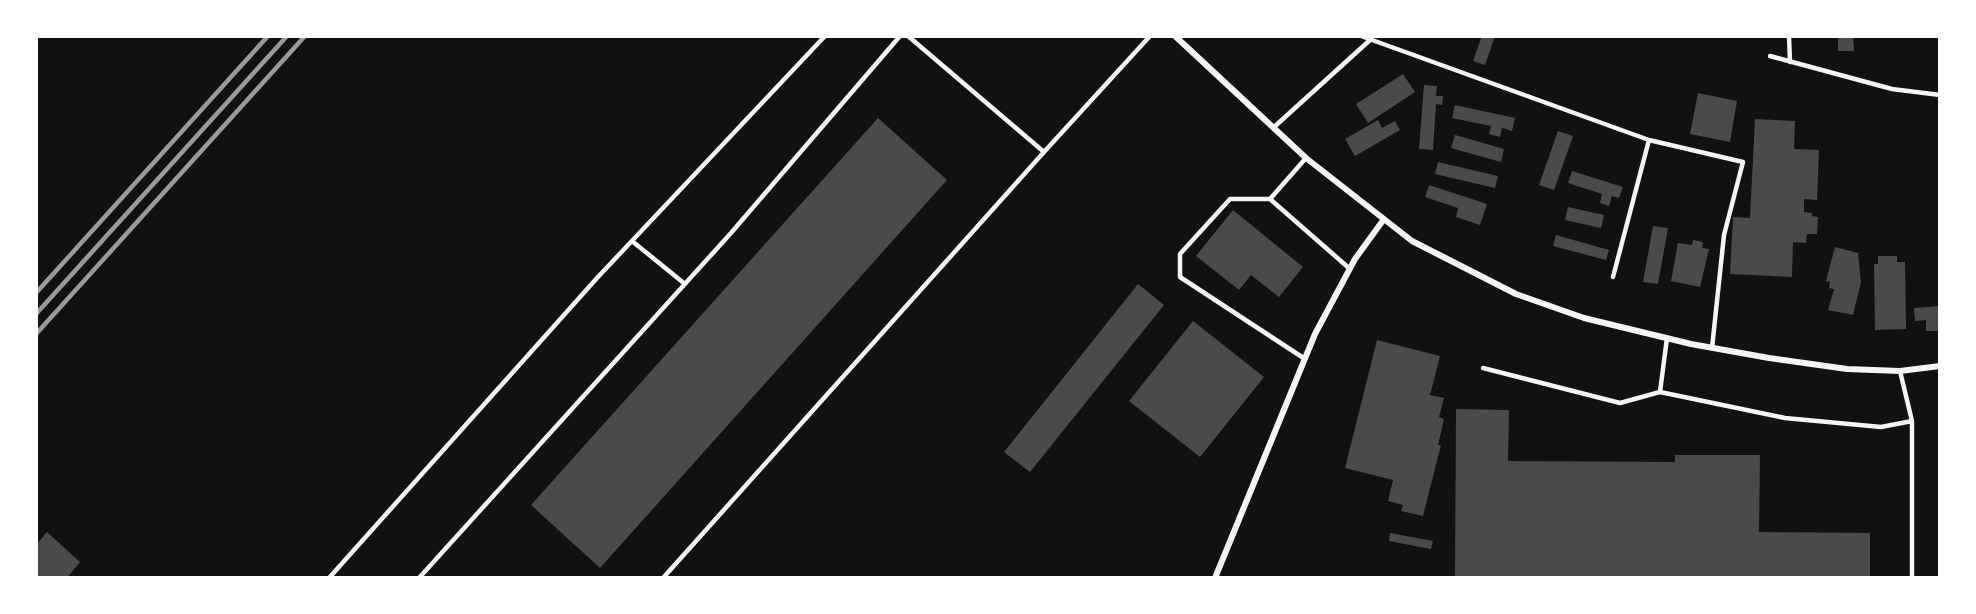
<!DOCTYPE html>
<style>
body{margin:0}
#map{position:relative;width:1976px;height:614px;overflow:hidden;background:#111;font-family:"Open Sans",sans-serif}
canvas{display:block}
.frame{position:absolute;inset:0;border:38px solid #fff;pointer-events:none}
</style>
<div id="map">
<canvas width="1976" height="614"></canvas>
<div class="frame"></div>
</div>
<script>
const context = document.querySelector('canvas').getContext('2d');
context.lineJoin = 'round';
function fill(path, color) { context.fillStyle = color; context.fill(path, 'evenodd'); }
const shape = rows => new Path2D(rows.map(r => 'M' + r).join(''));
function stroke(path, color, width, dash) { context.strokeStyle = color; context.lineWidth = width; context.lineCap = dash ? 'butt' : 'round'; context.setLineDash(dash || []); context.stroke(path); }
const building = shape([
 [1482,36,1495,36,1485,65,1473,61],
 [1838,36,1853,36,1854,51,1838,51],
 [1403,74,1415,92,1368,123,1356,104],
 [1424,85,1437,86,1436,96,1443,96,1442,105,1436,104,1433,150,1419,149],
 [1698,93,1737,101,1730,142,1690,134],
 [1455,105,1515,118,1512,131,1502,128,1500,137,1489,134,1491,126,1452,118],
 [878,118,947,180,600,568,531,505],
 [1755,119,1795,121,1794,149,1819,150,1817,200,1804,199,1804,212,1812,213,1812,216,1818,217,1817,234,1807,234,1806,243,1793,242,1792,277,1730,274,1733,217,1750,218],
 [1378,120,1382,128,1395,121,1400,130,1355,156,1345,139],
 [1558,131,1573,136,1554,190,1539,185],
 [1455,135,1504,149,1501,162,1451,148],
 [1438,162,1498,176,1495,188,1435,174],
 [1572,171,1623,187,1619,198,1612,196,1609,206,1600,203,1602,194,1568,183],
 [1429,185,1487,204,1480,225,1456,217,1458,208,1425,197],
 [1568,207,1604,215,1601,228,1565,220],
 [1233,210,1303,267,1279,297,1251,275,1239,290,1196,256],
 [1653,226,1668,228,1658,284,1643,282],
 [1556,235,1609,250,1606,260,1553,246],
 [1693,240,1703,242,1702,248,1709,249,1700,287,1671,281,1678,243,1692,245],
 [1835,247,1858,253,1861,282,1853,315,1828,310,1834,289,1829,288,1830,282,1826,281],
 [1878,256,1897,256,1897,262,1905,262,1906,329,1875,330,1874,264,1878,264],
 [1138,284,1164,305,1030,472,1004,452],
 [1940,306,1940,331,1926,331,1926,320,1915,321,1914,308],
 [1193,321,1264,377,1200,457,1129,401],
 [1377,340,1440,356,1430,395,1444,398,1439,417,1444,419,1438,445,1441,445,1423,516,1401,511,1403,505,1388,501,1393,480,1345,468],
 [1456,409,1509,410,1508,461,1675,462,1675,455,1760,455,1759,532,1870,533,1870,578,1455,578],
 [47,532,80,562,67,578,36,578,36,545],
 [1390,533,1433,541,1431,549,1389,541]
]);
const service = shape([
 [908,36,1044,152,1150,36],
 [1361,36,1649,140,1743,162,1724,235,1712,348],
 [1789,36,1790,62],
 [1770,56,1892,89,1940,95],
 [1273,128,1370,40],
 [1270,199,1350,269],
 [632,241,685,284],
 [1613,277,1649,140],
 [1305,359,1180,277,1180,254,1230,199,1270,199,1306,158],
 [1483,368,1620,403,1660,392,1667,338],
 [1900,371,1912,421,1912,578],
 [1660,392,1785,418,1881,427,1912,421],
 [329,578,597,278,825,36],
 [419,578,731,233,900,36],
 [663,578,1044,152]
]);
const minor = shape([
 [1175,36,1306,158,1412,241,1516,294,1584,318,1691,344,1769,358,1847,369,1900,371,1940,366],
 [1215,578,1315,334,1355,259,1384,219]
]);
const rail = shape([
 [36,293,268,36],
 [36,314,287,36],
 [36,334,305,36]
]);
fill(building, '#4a4a4a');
stroke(service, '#f5f5f5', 4.5);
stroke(minor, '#f5f5f5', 6);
stroke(rail, '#9a9a9a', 4.5);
</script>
